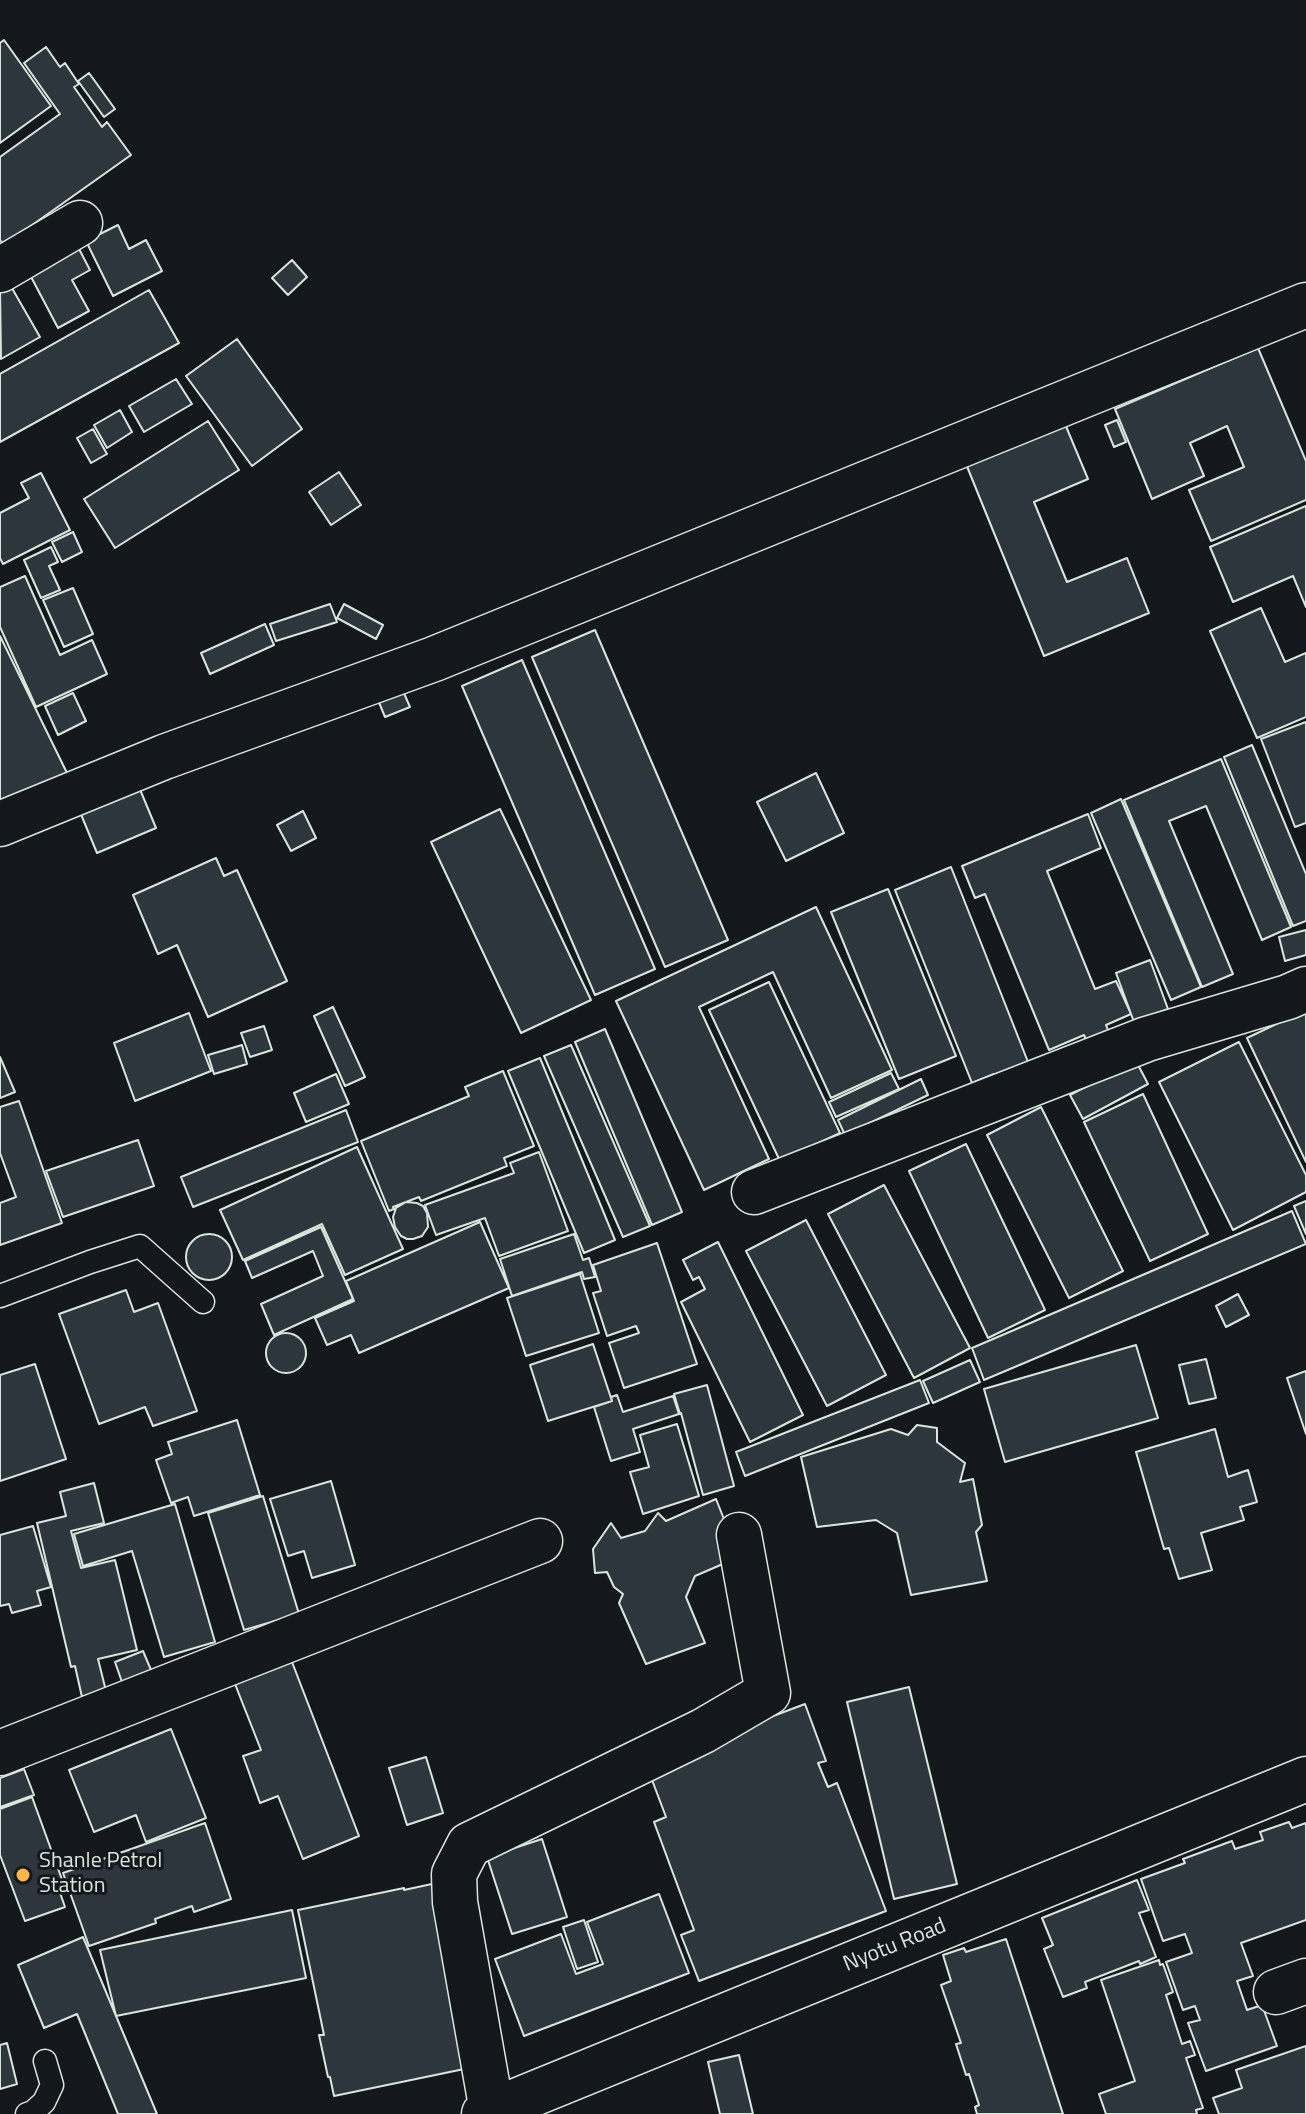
<!DOCTYPE html>
<style>
body{margin:0}
canvas{display:block;background:#14181c}
</style>
<canvas width="1306" height="2114"></canvas>
<script>
const context = document.querySelector('canvas').getContext('2d');
context.lineJoin = 'round';
function fill(path, color) { context.fillStyle = color; context.fill(path, 'evenodd'); }
const shape = rows => new Path2D(rows.map(r => 'M' + r).join(''));
function stroke(path, color, width, dash) { context.strokeStyle = color; context.lineWidth = width; context.lineCap = dash ? 'butt' : 'round'; context.setLineDash(dash || []); context.stroke(path); }
function drawText(font, color, halo, rows, align = 'center') {
  context.font = font + ' "Titillium Web",sans-serif'; context.lineWidth = 6; context.setLineDash([]); context.textBaseline = 'middle'; context.strokeStyle = halo; context.fillStyle = color; for (const [text, x, y, turn = 0] of rows) {
    context.save(); context.translate(x, y); context.rotate((+turn || 0) * Math.PI / 180); context.textAlign = isNaN(turn) ? turn : align; if (halo) context.strokeText(text, 0, 0); context.fillText(text, 0, 0); context.restore();
  }
}
const building = shape([
 [4,40,51,106,0,143,0,43,4,40],
 [46,47,60,67,65,63,79,84,74,87,102,127,107,122,131,155,4,245,0,240,0,157,60,114,24,63,46,47],
 [89,73,115,109,104,117,78,81,89,73],
 [118,225,129,249,146,240,162,271,113,296,86,241,118,225],
 [78,247,90,270,72,280,89,311,58,328,29,273,78,247],
 [292,260,307,277,288,295,272,278,292,260],
 [9,283,40,337,1,359,0,288,9,283],
 [149,290,179,343,0,442,0,374,149,290],
 [237,339,302,429,252,466,186,376,237,339],
 [1258,348,1306,461,1306,500,1211,541,1189,490,1244,467,1227,426,1190,443,1204,476,1152,499,1115,409,1258,348],
 [176,379,192,404,144,432,129,406,176,379],
 [120,410,132,432,107,448,94,425,120,410],
 [1117,420,1126,442,1114,447,1105,425,1117,420],
 [208,421,239,470,115,548,84,499,208,421],
 [1065,424,1088,479,1034,502,1067,582,1127,558,1149,613,1044,656,966,464,1065,424],
 [93,429,107,454,91,463,77,438,93,429],
 [339,472,361,505,331,525,309,492,339,472],
 [41,473,70,530,3,564,0,558,0,513,29,498,21,483,41,473],
 [1306,506,1306,607,1293,576,1233,602,1210,547,1306,506],
 [73,532,82,552,62,562,52,542,73,532],
 [51,547,58,562,49,566,60,590,41,598,24,560,51,547],
 [25,576,60,655,92,640,107,674,36,707,0,627,0,587,25,576],
 [73,588,93,634,64,647,43,600,73,588],
 [330,604,337,622,276,641,270,624,330,604],
 [344,604,383,625,376,639,337,618,344,604],
 [1261,608,1285,662,1306,653,1306,717,1257,738,1210,631,1261,608],
 [265,624,274,645,210,674,201,653,265,624],
 [595,630,728,940,665,967,532,657,595,630],
 [0,636,67,773,0,806,0,636],
 [522,660,655,969,595,995,462,686,522,660],
 [403,691,410,707,385,717,378,700,403,691],
 [73,693,86,721,58,735,45,706,73,693],
 [1306,722,1306,823,1295,827,1261,739,1306,722],
 [1252,745,1306,874,1306,921,1293,926,1224,757,1252,745],
 [1221,759,1291,927,1262,940,1206,806,1169,821,1233,974,1202,987,1124,800,1221,759],
 [816,773,844,833,786,861,757,802,816,773],
 [139,787,156,828,97,853,80,812,139,787],
 [1121,799,1201,987,1171,1000,1091,813,1121,799],
 [500,809,591,1000,521,1033,431,842,500,809],
 [303,811,316,838,291,851,277,825,303,811],
 [1088,814,1101,848,1047,871,1095,989,1116,981,1131,1014,1106,1025,1109,1033,1087,1042,1084,1035,1049,1050,985,894,975,898,962,866,1088,814],
 [216,858,224,876,237,870,287,981,208,1017,177,945,158,954,133,895,216,858],
 [951,867,1030,1067,996,1081,994,1074,972,1083,895,890,951,867],
 [888,889,956,1056,899,1079,831,912,888,889],
 [816,907,892,1070,831,1098,773,972,699,1007,769,1159,704,1190,616,1001,816,907],
 [1306,930,1306,955,1285,961,1279,937,1306,930],
 [1150,960,1168,1009,1134,1022,1116,973,1150,960],
 [769,982,840,1133,780,1161,709,1010,769,982],
 [333,1007,365,1077,345,1086,314,1016,333,1007],
 [1306,1010,1306,1162,1247,1038,1306,1010],
 [189,1013,211,1071,135,1101,114,1043,189,1013],
 [264,1026,272,1050,250,1057,241,1033,264,1026],
 [605,1029,682,1212,652,1225,575,1042,605,1029],
 [1239,1042,1306,1175,1306,1192,1233,1230,1159,1082,1239,1042],
 [242,1045,247,1064,214,1074,208,1055,242,1045],
 [571,1045,650,1226,623,1237,544,1056,571,1045],
 [0,1057,15,1092,0,1098,0,1057],
 [540,1058,615,1240,584,1253,508,1071,540,1058],
 [1136,1061,1148,1084,1083,1119,1070,1095,1136,1061],
 [503,1071,534,1146,504,1158,507,1166,421,1201,419,1197,393,1207,394,1209,389,1211,361,1141,469,1096,465,1087,503,1071],
 [891,1073,899,1089,836,1117,829,1102,891,1073],
 [336,1074,349,1104,306,1122,294,1093,336,1074],
 [921,1079,928,1095,845,1135,838,1120,921,1079],
 [1143,1094,1208,1234,1150,1261,1084,1122,1143,1094],
 [19,1101,62,1223,0,1245,0,1203,16,1197,0,1153,0,1107,19,1101],
 [1041,1107,1123,1271,1069,1298,987,1135,1041,1107],
 [346,1110,358,1142,193,1207,181,1177,346,1110],
 [138,1140,154,1186,63,1217,46,1171,138,1140],
 [966,1144,1045,1310,988,1338,909,1171,966,1144],
 [357,1147,403,1249,345,1275,322,1224,243,1260,220,1210,357,1147],
 [539,1152,568,1231,499,1256,485,1218,436,1235,425,1205,514,1173,510,1163,539,1152],
 [884,1185,970,1348,914,1378,828,1214,884,1185],
 [1306,1201,1306,1234,1294,1206,1306,1201],
 [406,1202,417,1203,423,1206,427,1213,428,1227,422,1236,413,1239,407,1239,401,1236,395,1227,393,1217,396,1208,406,1202],
 [1292,1211,1306,1244,984,1380,972,1348,1292,1211],
 [806,1220,886,1375,827,1406,746,1251,806,1220],
 [480,1222,509,1288,359,1353,351,1335,327,1345,315,1318,354,1301,346,1281,480,1222],
 [321,1227,353,1299,274,1335,261,1304,323,1276,313,1251,252,1278,245,1261,321,1227],
 [574,1234,583,1260,589,1258,595,1277,584,1279,582,1272,512,1296,500,1259,574,1234],
 '186 1257a23 23 0 1 1 46 0a23 23 0 1 1-46 0Z',
 [718,1242,803,1415,750,1442,681,1302,705,1289,699,1277,693,1280,683,1260,718,1242],
 [657,1243,697,1364,624,1388,609,1343,639,1333,636,1326,607,1336,593,1293,601,1291,593,1265,657,1243],
 [580,1274,599,1333,526,1356,507,1298,580,1274],
 [126,1290,134,1312,158,1303,197,1411,153,1426,145,1407,99,1424,59,1314,126,1290],
 [1238,1294,1249,1315,1226,1327,1216,1306,1238,1294],
 '266 1353a20 20 0 1 1 40 0a20 20 0 1 1-40 0Z',
 [593,1344,612,1401,548,1421,530,1365,593,1344],
 [1136,1345,1158,1418,1005,1462,984,1389,1136,1345],
 [1206,1359,1216,1398,1189,1404,1179,1365,1206,1359],
 [970,1360,980,1382,933,1403,923,1381,970,1360],
 [35,1364,66,1459,0,1481,0,1375,35,1364],
 [1306,1371,1306,1434,1287,1378,1306,1371],
 [920,1380,929,1403,745,1476,736,1452,920,1380],
 [707,1385,734,1486,703,1495,681,1413,680,1414,674,1394,707,1385],
 [617,1395,623,1412,673,1396,679,1414,633,1429,640,1452,611,1461,594,1407,612,1401,611,1397,617,1395],
 [237,1420,260,1495,194,1516,188,1497,171,1503,156,1460,172,1454,168,1442,237,1420],
 [677,1424,699,1496,643,1514,630,1472,649,1467,640,1435,677,1424],
 [917,1425,937,1428,937,1442,965,1463,960,1482,973,1479,982,1525,976,1532,987,1581,911,1595,897,1533,876,1520,817,1527,801,1457,891,1429,908,1435,917,1425],
 [1215,1429,1228,1477,1248,1470,1257,1502,1240,1507,1244,1520,1201,1533,1212,1570,1179,1579,1169,1548,1164,1549,1136,1452,1215,1429],
 [331,1481,355,1565,312,1578,304,1551,288,1556,270,1499,331,1481],
 [94,1483,104,1523,71,1531,81,1568,115,1560,137,1650,98,1659,106,1691,82,1697,75,1666,71,1667,37,1523,66,1516,60,1492,94,1483],
 [263,1496,299,1614,244,1630,208,1513,263,1496],
 [716,1499,739,1557,695,1576,686,1597,705,1643,646,1664,619,1603,623,1594,614,1587,607,1572,595,1573,593,1549,611,1523,621,1538,645,1531,658,1513,666,1521,716,1499],
 [175,1504,215,1642,164,1657,132,1551,83,1566,74,1534,175,1504],
 [33,1526,51,1587,37,1591,41,1605,12,1613,9,1604,0,1606,0,1535,33,1526],
 [143,1651,151,1670,122,1682,115,1662,143,1651],
 [292,1662,359,1836,303,1859,278,1796,260,1803,243,1756,261,1750,235,1684,292,1662],
 [909,1687,957,1884,894,1899,847,1702,909,1687],
 [805,1704,826,1761,818,1763,828,1787,837,1783,886,1911,699,1981,681,1935,694,1930,654,1822,666,1817,646,1764,805,1704],
 [171,1729,206,1818,146,1842,136,1815,94,1832,69,1770,171,1729],
 [426,1757,443,1813,407,1825,389,1768,426,1757],
 [24,1769,34,1795,0,1807,0,1778,24,1769],
 [32,1797,64,1885,58,1887,65,1907,25,1921,0,1855,0,1809,32,1797],
 [1289,1822,1292,1828,1306,1823,1306,1920,1241,1943,1253,1976,1237,1981,1247,2010,1262,2005,1277,2046,1206,2071,1188,2023,1200,2020,1195,2006,1183,2010,1166,1962,1192,1953,1185,1934,1163,1941,1141,1879,1185,1863,1183,1859,1232,1841,1235,1849,1263,1840,1260,1832,1289,1822],
 [205,1823,231,1899,194,1912,192,1906,155,1919,156,1923,89,1946,63,1873,205,1823],
 [542,1839,567,1917,512,1934,487,1857,542,1839],
 [1137,1880,1149,1910,1139,1913,1156,1957,1140,1964,1139,1961,1085,1982,1087,1988,1063,1997,1044,1949,1053,1945,1042,1918,1137,1880],
 [432,1884,469,2068,334,2096,330,2077,328,2077,319,2035,324,2035,298,1910,404,1888,404,1890,432,1884],
 [659,1894,689,1973,524,2036,495,1959,561,1934,576,1974,603,1964,587,1922,659,1894],
 [292,1910,306,1978,116,2016,100,1950,292,1910],
 [584,1920,598,1962,577,1969,563,1927,584,1920],
 [83,1937,157,2114,118,2114,77,2014,44,2028,18,1965,83,1937],
 [1006,1939,1063,2114,977,2114,975,2107,979,2105,969,2074,966,2075,956,2044,961,2043,941,1985,951,1981,943,1955,964,1948,966,1952,1006,1939],
 [1159,1960,1160,1965,1163,1964,1173,1992,1166,1995,1182,2044,1190,2041,1195,2055,1186,2058,1203,2108,1196,2110,1197,2114,1106,2114,1099,2094,1135,2081,1101,1980,1159,1960],
 [7,2043,17,2084,0,2089,0,2045,7,2043],
 [1306,2046,1306,2114,1219,2114,1213,2098,1242,2088,1236,2070,1306,2046],
 [739,2055,753,2114,720,2114,708,2062,739,2055]
]);
const lane = shape([
 [0,1296,90,1262,140,1246,203,1302],
 [27,2114,33,2112,44,2102,52,2085,45,2061]
]);
const street = shape([
 [0,270,80,223],
 [0,824,164,757,434,659,1306,305],
 [754,1192,1147,1039,1288,997,1306,989],
 [0,1753,540,1541],
 [1276,1992,1306,1981],
 [492,2111,455,1902,454,1874,469,1845,703,1731,768,1693,739,1535],
 [484,2114,1306,1779]
]);
const markers = [
 [23,1875,8,"#ffb74d"]
];
const poiNames = [
 ["Shanle Petrol",39,1862],
 ["Station",39,1887]
];
const streetNames = [
 ["Nyotu Road",895,1946,-22]
];
fill(building, '#2c363c');
stroke(building, '#d8e6dc', 2);
stroke(lane, '#d8e6dc', 25);
stroke(street, '#d8e6dc', 47);
stroke(lane, '#14181c', 22);
stroke(street, '#14181c', 44);
for (const [x, y, r, color] of markers) { const dot = new Path2D(); dot.arc(x, y, r, 0, 2 * Math.PI); context.fillStyle = color; context.fill(dot); stroke(dot, '#14181c', 3); }
drawText('22px', '#d8e6dc', '#14181c', poiNames, 'left');
drawText('22px', '#d8e6dc', '#14181c', streetNames);
</script>
